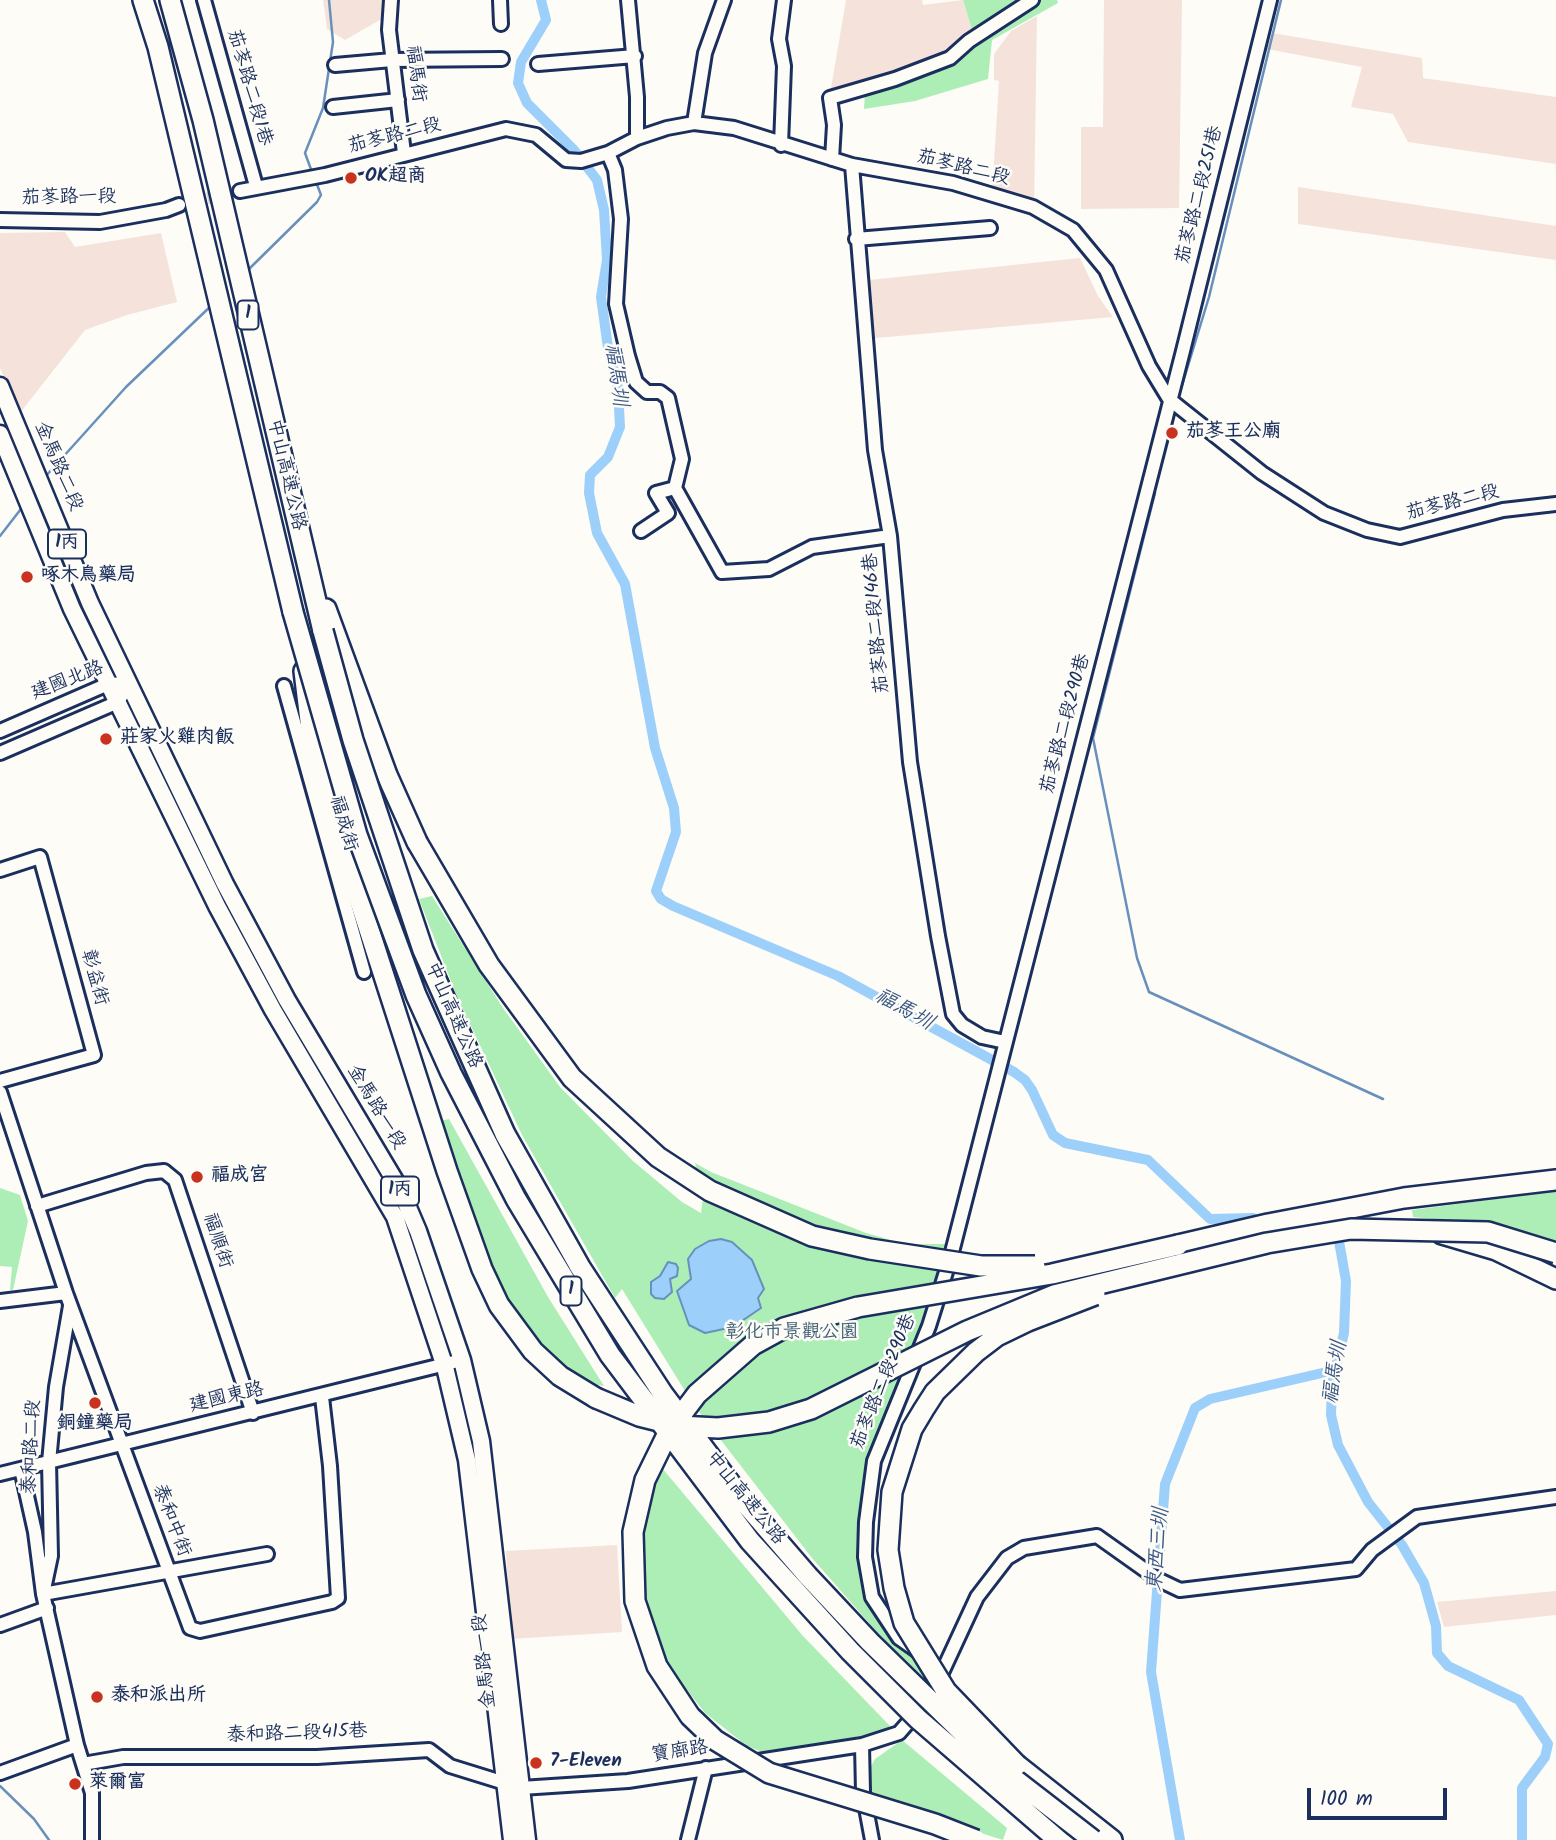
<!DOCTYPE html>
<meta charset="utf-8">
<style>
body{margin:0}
#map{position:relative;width:1556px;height:1840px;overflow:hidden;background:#fdfcf7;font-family:Kalam,sans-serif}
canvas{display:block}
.scale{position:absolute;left:1307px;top:1788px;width:140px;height:32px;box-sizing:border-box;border:4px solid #1b2f5e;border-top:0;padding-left:9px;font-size:21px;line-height:24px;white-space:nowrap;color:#1b2f5e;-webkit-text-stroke:5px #fdfcf7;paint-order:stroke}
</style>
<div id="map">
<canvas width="1556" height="1840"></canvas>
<div class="scale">100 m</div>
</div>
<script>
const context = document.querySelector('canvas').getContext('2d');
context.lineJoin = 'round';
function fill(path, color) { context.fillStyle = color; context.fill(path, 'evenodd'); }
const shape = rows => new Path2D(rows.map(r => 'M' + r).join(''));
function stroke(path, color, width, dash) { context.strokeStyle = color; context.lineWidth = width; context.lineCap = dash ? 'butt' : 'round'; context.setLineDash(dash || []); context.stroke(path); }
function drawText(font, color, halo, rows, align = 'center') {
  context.font = font + ' Kalam,"LXGW WenKai TC",sans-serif'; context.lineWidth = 5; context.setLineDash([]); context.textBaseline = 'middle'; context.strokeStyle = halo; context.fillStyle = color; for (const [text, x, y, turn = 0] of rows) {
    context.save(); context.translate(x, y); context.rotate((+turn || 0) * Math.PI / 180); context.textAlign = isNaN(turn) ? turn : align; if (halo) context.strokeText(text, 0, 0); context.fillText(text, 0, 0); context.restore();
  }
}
const built = shape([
 [323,0,386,0,385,17,345,40,327,29],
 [846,0,922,0,923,5,963,0,975,40,950,61,830,94],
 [1104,0,1182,0,1179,208,1081,209,1081,127,1103,127],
 [1037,16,1034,210,992,195,999,81,994,80,994,54,1011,31],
 [1272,33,1422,58,1423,78,1556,97,1556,164,1408,142,1393,114,1351,107,1362,67,1267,49],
 [1298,187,1556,226,1556,260,1298,224],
 [65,232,75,247,161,233,177,302,127,315,85,330,20,413,0,368,0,233],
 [1080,258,1098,296,1113,317,865,339,860,281],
 [617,1545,622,1632,511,1639,506,1551],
 [1556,1591,1556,1615,1444,1627,1437,1602]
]);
const green = shape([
 [963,0,1034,0,1028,5,1039,0,1057,0,1058,3,992,40,988,79,915,101,864,109,865,93,968,52,975,40],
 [432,896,503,1008,560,1087,633,1161,682,1202,701,1213,703,1197,695,1163,711,1172,866,1233,905,1244,954,1244,866,1497,872,1592,934,1687,926,1688,812,1558,693,1404,622,1289,615,1298,522,1135,456,994,419,899],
 [449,1119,548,1297,604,1386,587,1383,521,1329,487,1271,431,1123],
 [0,1188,20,1195,28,1221,13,1290,10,1290,12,1267,0,1266],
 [1556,1191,1556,1243,1484,1224,1413,1217,1412,1210],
 [662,1468,803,1636,890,1726,883,1732,765,1753,747,1746,705,1713,677,1677,663,1653,644,1590,642,1532,651,1489],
 [902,1740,1007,1828,1003,1840,870,1798,869,1770,875,1759]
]);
const water = shape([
 [721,1239,732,1242,752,1260,764,1289,758,1298,761,1308,733,1327,705,1333,689,1325,677,1291,691,1279,688,1259,695,1249,709,1241,721,1239],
 [668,1262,676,1264,678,1268,677,1276,670,1279,672,1292,664,1299,655,1298,651,1294,651,1282,660,1276,668,1262]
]);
const stream = shape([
 [312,172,305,153,323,108,333,42,329,0],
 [248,270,317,202,321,195,316,182],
 [1180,392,1209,297,1281,0],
 [45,477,126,387,213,304],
 [1155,493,1093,738,1137,958,1149,992,1383,1099],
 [0,536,24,505],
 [0,1786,34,1819,49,1840]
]);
const canal = shape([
 [541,0,546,20,521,62,518,83,527,103,574,150,597,180,604,210,607,260,601,297,608,348,618,388,620,427,608,457,590,475,589,493,597,533,625,584,655,748,674,808,676,832,656,891,661,899,673,906,838,976,1014,1072,1025,1080,1032,1090,1053,1135,1065,1143,1148,1160,1210,1219,1253,1218],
 [1337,1230,1346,1281,1344,1333,1332,1384,1331,1415,1338,1445,1368,1502,1402,1545,1424,1583,1436,1626,1437,1653,1448,1666,1519,1700,1548,1744,1545,1757,1522,1788,1522,1840],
 [1180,1840,1151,1672,1165,1484,1195,1408,1210,1399,1335,1370]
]);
const minorTunnel = shape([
 [190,202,240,191]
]);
const minor = shape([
 [204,0,256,186],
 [391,0,389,30,404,153],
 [500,0,501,24],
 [628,0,637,97,637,138],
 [538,64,635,56],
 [335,65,392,60,502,59],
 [333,107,398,100],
 [694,123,705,53,724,0],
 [781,145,784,66,779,39,784,0],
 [608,153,615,170,621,219,616,304,628,356,636,382,647,392,660,392,668,398,682,459,675,488,656,493,668,513,641,531],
 [832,159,834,125,830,98,895,79,950,58,969,41,1032,0],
 [852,165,875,450,890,536,910,762,938,936,953,1014,962,1025,982,1037,1005,1042],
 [240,191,325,175,506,129,536,135,566,160,581,161,608,153,637,138,667,128,694,123,734,128,852,165,953,183,1033,207,1073,230,1106,270,1149,366,1169,399,1262,473,1324,513,1367,530,1400,537,1503,510,1556,504],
 [0,220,100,222,166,210,179,205],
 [856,239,990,228],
 [675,488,722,572,769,569,812,547,890,536],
 [284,686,364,972],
 [0,731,108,684,129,683],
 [0,753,118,702,129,683],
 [0,870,40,857,94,1055,0,1081],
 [0,1092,66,1293,190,1628,200,1631,332,1602,338,1598,330,1466,322,1397],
 [37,1206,146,1173,164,1171,175,1180,253,1413],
 [0,1301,66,1293],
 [70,1306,56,1387,49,1462,51,1556,43,1594,267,1554],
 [21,1469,35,1532,43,1594,77,1745,92,1793,92,1840],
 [0,1474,462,1360],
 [0,1625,47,1608],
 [916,1650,899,1638,872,1597,865,1557,866,1522,874,1461,929,1326,951,1256,1183,351,1270,0],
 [939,1679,977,1597,1007,1558,1024,1548,1097,1536,1159,1580,1180,1590,1356,1569,1372,1550,1417,1517,1556,1497],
 [862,1745,863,1792,872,1840],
 [83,1764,123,1757,317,1757,429,1750,450,1766,521,1788,628,1781,862,1745,899,1733,933,1694],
 [0,1773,77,1745],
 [688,1840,706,1768]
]);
const major = shape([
 [0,386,90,603,225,884,287,1000,401,1191,418,1231,462,1360,481,1441,527,1840],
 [0,434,72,609,217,906,273,1010,395,1217,445,1367,467,1460,512,1840]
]);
const highway = shape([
 [143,0,158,47,293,612],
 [170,0,203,120,323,631],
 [326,609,387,775,417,842],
 [304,671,311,729,325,793,447,1171,482,1269,499,1305,533,1351,560,1376,596,1398],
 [1442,1234,1496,1250,1556,1279],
 [1178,1245,1268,1224,1404,1198,1556,1180],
 [1017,1765,1112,1840]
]);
const highwayBridge = shape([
 [293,612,357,835,416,995,451,1073,516,1199,610,1355,750,1541,850,1651,918,1719,1058,1840],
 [323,631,353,740,423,950,505,1134,580,1267,663,1394,745,1503,808,1576,870,1642,996,1765,1093,1840],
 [417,842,489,965,572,1078,658,1157,710,1191,812,1236,870,1249,981,1266,1035,1266],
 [596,1398,639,1416,679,1426,718,1428,769,1422,811,1409,967,1331,1054,1295,1267,1243,1351,1229,1488,1232,1556,1253],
 [1017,1765,946,1691,904,1623,894,1588,888,1550,892,1492,912,1429,924,1409,935,1392,976,1352,997,1336,1028,1321,1095,1295],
 [976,1840,935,1824,769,1773,715,1740,690,1716,657,1666,635,1601,633,1532,645,1480,669,1431,697,1394,753,1345,784,1328,858,1307,1052,1274,1178,1245]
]);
const markers = [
 [351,178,7,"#c8321e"],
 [1172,433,7,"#c8321e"],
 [27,577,7,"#c8321e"],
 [106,739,7,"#c8321e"],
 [197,1177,7,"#c8321e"],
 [95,1403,7,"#c8321e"],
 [97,1697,7,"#c8321e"],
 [536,1763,7,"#c8321e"],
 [75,1784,7,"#c8321e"]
];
const shields = [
 [248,315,21],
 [67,544,38],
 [400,1191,38],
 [571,1291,21]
];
const shieldNames = [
 ["1",248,315],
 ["1丙",67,544],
 ["1丙",400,1191],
 ["1",571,1291]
];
const streetNames = [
 ["福馬街",414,74,83],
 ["茄苳路二段1巷",248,88,74],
 ["茄苳路二段",395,137,-14],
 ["茄苳路二段",963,169,14],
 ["茄苳路二段251巷",1201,195,-76],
 ["茄苳路一段",69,199,-1],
 ["金馬路二段",57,467,67],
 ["中山高速公路",285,475,77],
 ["茄苳路二段",1453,504,-14],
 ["茄苳路二段146巷",878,623,-95],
 ["建國北路",68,682,-21],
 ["茄苳路二段290巷",1067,724,-75],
 ["福成街",342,824,74],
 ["彰益街",93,978,75],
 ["中山高速公路",452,1016,66],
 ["金馬路一段",375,1108,59],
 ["福順街",216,1241,72],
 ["茄苳路二段290巷",885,1382,-68],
 ["建國東路",227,1399,-13],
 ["泰和路二段",33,1447,-87],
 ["中山高速公路",744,1499,51],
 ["泰和中街",170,1521,69],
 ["金馬路一段",486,1661,-96],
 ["泰和路二段415巷",297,1735,-2],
 ["寶廍路",680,1753,-9]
];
const poiNames = [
 ["OK超商",365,178],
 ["茄苳王公廟",1186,433],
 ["啄木鳥藥局",41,577],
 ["莊家火雞肉飯",120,739],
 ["福成宮",211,1177],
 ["銅鐘藥局",95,1425,"center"],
 ["泰和派出所",111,1697],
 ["7-Eleven",550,1763],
 ["萊爾富",89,1784]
];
const parkNames = [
 ["彰化市景觀公園",792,1334]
];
const waterNames = [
 ["福馬圳",614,375,82],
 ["福馬圳",903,1011,29],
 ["福馬圳",1337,1373,-81],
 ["東西三圳",1160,1550,-85]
];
fill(built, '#f5e3db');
fill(green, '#adeeb7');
fill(water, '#9cd0fa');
stroke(water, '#6890bc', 2);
stroke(stream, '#6890bc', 2.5);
stroke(canal, '#9cd0fa', 10);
stroke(minorTunnel, '#d0d3d8', 12, [12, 6]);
stroke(minor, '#1b2f5e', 18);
stroke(major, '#1b2f5e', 21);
stroke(highway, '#1b2f5e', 24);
stroke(minor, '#fdfcf7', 12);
stroke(major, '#fdfcf7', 16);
stroke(highway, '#fdfcf7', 19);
stroke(highwayBridge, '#1b2f5e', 24, []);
stroke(highwayBridge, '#fdfcf7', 19);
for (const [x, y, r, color] of markers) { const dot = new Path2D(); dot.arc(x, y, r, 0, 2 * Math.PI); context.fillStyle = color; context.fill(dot); stroke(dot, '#fdfcf7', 2.5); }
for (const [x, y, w] of shields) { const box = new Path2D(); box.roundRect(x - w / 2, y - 14.5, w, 29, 5); context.fillStyle = '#fdfcf7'; context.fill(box); stroke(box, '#1b2f5e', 2); }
drawText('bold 18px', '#1b2f5e', null, shieldNames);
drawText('19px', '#1b2f5e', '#fdfcf7', streetNames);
drawText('bold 19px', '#1b2f5e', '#fdfcf7', poiNames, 'left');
drawText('19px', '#405f74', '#fdfcf7', parkNames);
drawText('italic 21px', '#3b5785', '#fdfcf7', waterNames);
</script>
